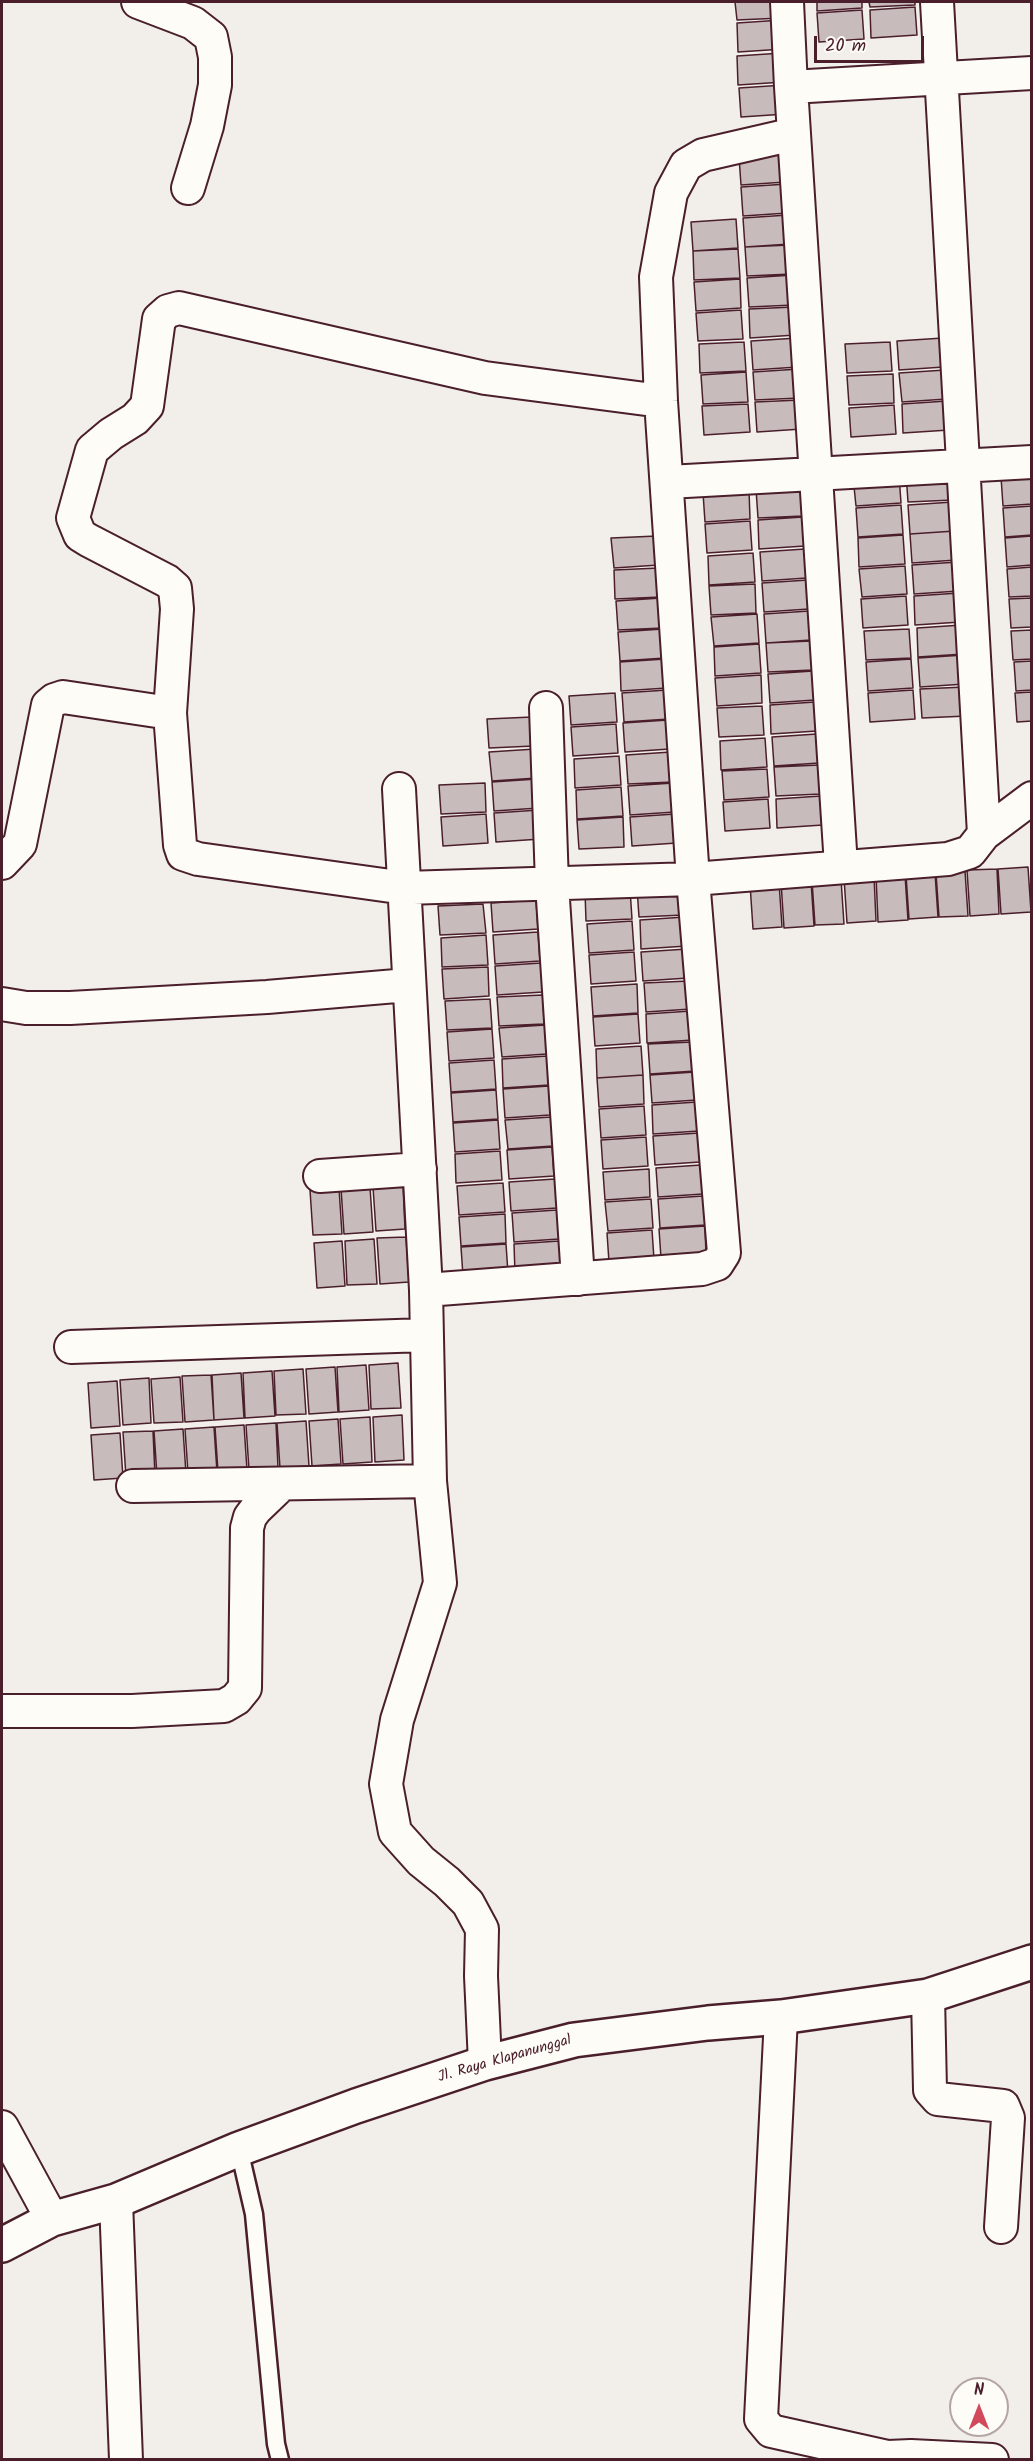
<!DOCTYPE html>
<style>
body{margin:0}
#map{position:relative;width:1033px;height:2461px;overflow:hidden;background:#f2efeb;font-family:Kalam,sans-serif}
canvas{display:block}
.frame{position:absolute;inset:0;border:3px solid #4a1f2b;pointer-events:none}
.north{position:absolute;left:949px;top:2377px;width:60px;height:60px;box-sizing:border-box;background:#fdfcf7;border:2px solid #b5a4a5;border-radius:50%;rotate:0deg;font-size:16px;font-weight:700;line-height:24px;text-align:center;color:#4a1f2b}
.north::after{content:'';display:block;margin:auto;width:21px;height:27px;background:#d1495b;clip-path:polygon(50% 0,100% 100%,50% 72%,0 100%)}
.scale{position:absolute;left:814px;top:36px;width:110px;height:27px;box-sizing:border-box;border:3px solid #4a1f2b;border-top:0;padding-left:8px;font-size:18px;line-height:21px;white-space:nowrap;color:#4a1f2b;-webkit-text-stroke:4px #fdfcf7;paint-order:stroke}
</style>
<div id="map">
<canvas width="1033" height="2461"></canvas>
<div class="frame"></div>
<div class="north">N</div>
<div class="scale">20 m</div>
</div>
<script>
const context = document.querySelector('canvas').getContext('2d');
context.lineJoin = 'round';
function fill(path, color) { context.fillStyle = color; context.fill(path, 'evenodd'); }
const shape = rows => new Path2D(rows.map(r => 'M' + r).join(''));
function stroke(path, color, width, dash) { context.strokeStyle = color; context.lineWidth = width; context.lineCap = dash ? 'butt' : 'round'; context.setLineDash(dash || []); context.stroke(path); }
function drawText(font, color, halo, rows, align = 'center') {
  context.font = font + ' Kalam,sans-serif'; context.lineWidth = 4.5; context.setLineDash([]); context.textBaseline = 'middle'; context.strokeStyle = halo; context.fillStyle = color; for (const [text, x, y, turn = 0] of rows) {
    context.save(); context.translate(x, y); context.rotate((+turn || 0) * Math.PI / 180); context.textAlign = isNaN(turn) ? turn : align; if (halo) context.strokeText(text, 0, 0); context.fillText(text, 0, 0); context.restore();
  }
}
const building = shape([
 [735,2,781,2,782,18,737,20,735,2],
 [817,2,862,2,862,8,817,11,817,2],
 [869,2,915,2,915,5,870,7,869,2],
 [915,7,917,35,871,38,870,10,915,7],
 [862,10,864,39,819,42,817,13,862,10],
 [782,20,784,49,738,52,737,23,782,20],
 [782,53,784,82,738,85,737,56,782,53],
 [784,85,786,114,741,117,739,88,784,85],
 [784,154,786,182,741,185,739,157,784,154],
 [787,184,788,213,743,216,741,187,787,184],
 [788,215,790,244,745,247,743,218,788,215],
 [736,219,738,248,693,251,691,222,736,219],
 [790,245,792,274,747,276,745,247,790,245],
 [738,249,740,278,694,280,693,251,738,249],
 [793,275,794,305,749,307,747,278,793,275],
 [740,279,741,308,696,311,694,282,740,279],
 [794,307,796,335,750,338,749,309,794,307],
 [741,310,743,339,698,341,696,313,741,310],
 [797,338,798,367,753,370,751,341,797,338],
 [943,338,944,367,899,370,897,341,943,338],
 [744,342,746,371,700,373,699,344,744,342],
 [890,342,892,371,847,373,845,344,890,342],
 [799,369,800,398,755,400,753,372,799,369],
 [945,370,947,399,902,402,899,373,945,370],
 [746,372,748,402,703,404,701,375,746,372],
 [893,374,894,403,849,405,847,376,893,374],
 [800,400,802,429,757,432,755,402,800,400],
 [947,401,949,430,903,433,902,404,947,401],
 [748,404,750,432,704,435,702,406,748,404],
 [894,405,896,434,851,437,849,408,894,405],
 [952,471,953,500,908,502,906,473,952,471],
 [899,475,901,503,856,506,853,477,899,475],
 [1032,475,1032,504,1003,506,1001,477,1032,475],
 [801,487,803,516,758,518,756,489,801,487],
 [749,490,750,519,705,522,703,493,749,490],
 [953,502,955,531,910,534,908,505,953,502],
 [901,505,903,534,858,537,856,508,901,505],
 [1032,506,1032,535,1005,537,1003,508,1032,506],
 [803,517,805,546,759,549,758,520,803,517],
 [750,521,752,550,707,553,705,524,750,521],
 [955,531,957,560,912,563,910,534,955,531],
 [903,535,905,564,859,567,858,538,903,535],
 [657,536,659,565,614,568,611,538,657,536],
 [1032,536,1032,565,1007,567,1005,538,1032,536],
 [805,549,807,578,762,581,760,552,805,549],
 [753,553,755,582,709,585,708,556,753,553],
 [958,562,959,591,914,594,912,565,958,562],
 [905,566,907,594,862,597,859,569,905,566],
 [1032,567,1032,596,1009,597,1007,569,1032,567],
 [659,568,661,597,615,599,614,570,659,568],
 [808,580,809,609,764,612,762,583,808,580],
 [755,584,756,613,711,615,709,586,755,584],
 [959,593,961,622,915,625,914,596,959,593],
 [906,596,908,625,863,628,861,599,906,596],
 [661,598,663,628,618,630,616,601,661,598],
 [1032,598,1032,627,1011,628,1009,599,1032,598],
 [809,611,811,640,766,643,764,614,809,611],
 [757,614,759,643,714,646,711,617,757,614],
 [962,625,964,654,918,657,917,628,962,625],
 [663,629,665,658,620,661,618,632,663,629],
 [909,629,911,658,866,660,864,631,909,629],
 [1032,630,1032,659,1013,660,1011,631,1032,630],
 [811,641,813,670,768,672,766,643,811,641],
 [759,644,761,673,715,676,714,647,759,644],
 [964,655,965,684,920,687,918,658,964,655],
 [665,659,667,688,621,691,620,662,665,659],
 [911,659,913,688,868,691,866,662,911,659],
 [1032,661,1032,690,1016,691,1014,662,1032,661],
 [813,671,815,700,770,703,768,674,813,671],
 [761,675,762,703,717,706,715,678,761,675],
 [965,687,967,716,922,718,920,689,965,687],
 [667,690,669,719,624,722,622,693,667,690],
 [913,690,915,719,870,722,868,693,913,690],
 [1032,692,1032,721,1017,722,1015,693,1032,692],
 [615,693,617,722,571,725,569,696,615,693],
 [815,702,817,731,771,734,770,705,815,702],
 [762,706,764,735,719,737,717,708,762,706],
 [532,717,534,746,489,748,487,719,532,717],
 [668,720,670,749,625,752,623,723,668,720],
 [616,724,618,753,573,756,571,727,616,724],
 [817,734,819,763,774,766,772,737,817,734],
 [765,738,767,767,721,770,720,741,765,738],
 [535,749,537,778,492,781,489,752,535,749],
 [671,752,673,782,628,784,626,755,671,752],
 [619,756,621,785,575,788,574,759,619,756],
 [820,765,821,794,776,796,774,767,820,765],
 [767,769,769,797,724,800,722,771,767,769],
 [537,779,539,808,494,811,492,782,537,779],
 [485,783,486,812,441,814,439,785,485,783],
 [673,783,675,812,630,815,628,786,673,783],
 [621,787,623,816,577,819,576,790,621,787],
 [821,796,823,825,777,828,776,799,821,796],
 [768,799,770,828,725,831,723,802,768,799],
 [539,810,541,839,496,842,494,813,539,810],
 [486,814,488,843,443,846,441,817,486,814],
 [675,814,677,843,632,846,630,817,675,814],
 [623,817,624,847,579,849,577,820,623,817],
 [1028,867,1031,912,1001,914,998,869,1028,867],
 [997,869,999,914,970,916,967,870,997,869],
 [965,871,968,916,939,917,936,873,965,871],
 [935,873,938,917,909,919,906,875,935,873],
 [905,875,908,920,878,922,876,876,905,875],
 [874,876,876,921,847,923,844,878,874,876],
 [841,879,844,924,815,925,812,881,841,879],
 [811,881,814,926,784,928,781,882,811,881],
 [779,882,782,927,753,929,750,884,779,882],
 [682,886,684,915,639,917,637,888,682,886],
 [630,889,632,919,586,921,585,892,630,889],
 [536,900,538,929,493,932,491,903,536,900],
 [483,904,486,933,440,935,438,906,483,904],
 [685,917,687,946,641,949,640,920,685,917],
 [632,921,634,950,589,953,587,924,632,921],
 [538,932,540,961,495,964,493,935,538,932],
 [486,935,488,965,442,967,441,938,486,935],
 [687,949,688,978,643,981,641,952,687,949],
 [634,952,636,981,591,984,589,955,634,952],
 [541,963,543,992,497,995,495,966,541,963],
 [488,967,489,996,444,999,442,969,488,967],
 [689,981,691,1009,646,1012,644,983,689,981],
 [637,984,638,1013,593,1016,591,987,637,984],
 [543,995,544,1024,499,1026,497,997,543,995],
 [490,999,492,1028,447,1030,445,1001,490,999],
 [691,1011,693,1040,647,1043,646,1014,691,1011],
 [638,1014,640,1043,595,1046,593,1017,638,1014],
 [545,1025,547,1054,502,1057,499,1028,545,1025],
 [492,1029,494,1058,449,1061,447,1032,492,1029],
 [693,1042,695,1071,650,1074,648,1044,693,1042],
 [641,1046,643,1075,597,1078,596,1049,641,1046],
 [547,1056,549,1085,503,1088,502,1059,547,1056],
 [494,1060,496,1089,451,1092,449,1063,494,1060],
 [695,1072,697,1100,652,1103,650,1075,695,1072],
 [643,1075,644,1104,599,1107,597,1078,643,1075],
 [549,1086,550,1115,505,1118,503,1089,549,1086],
 [496,1090,498,1119,453,1122,451,1093,496,1090],
 [697,1102,699,1131,653,1134,652,1105,697,1102],
 [644,1106,646,1135,601,1138,599,1109,644,1106],
 [551,1117,553,1146,508,1149,505,1120,551,1117],
 [498,1120,500,1149,455,1152,453,1123,498,1120],
 [699,1133,700,1162,655,1165,653,1136,699,1133],
 [646,1137,648,1166,603,1169,601,1140,646,1137],
 [552,1147,554,1176,509,1179,507,1150,552,1147],
 [500,1151,502,1180,456,1183,455,1154,500,1151],
 [701,1165,703,1194,658,1197,656,1168,701,1165],
 [649,1169,650,1197,605,1200,603,1172,649,1169],
 [555,1179,557,1208,511,1211,509,1182,555,1179],
 [503,1183,505,1212,459,1215,457,1186,503,1183],
 [403,1185,405,1229,376,1231,373,1187,403,1185],
 [370,1187,373,1232,344,1234,341,1188,370,1187],
 [339,1188,342,1234,313,1235,310,1190,339,1188],
 [703,1196,705,1225,660,1228,658,1199,703,1196],
 [651,1199,653,1228,608,1231,605,1202,651,1199],
 [557,1210,559,1239,514,1242,512,1213,557,1210],
 [505,1214,506,1243,461,1246,459,1217,505,1214],
 [705,1226,706,1255,661,1258,659,1229,705,1226],
 [652,1230,654,1259,609,1262,607,1233,652,1230],
 [406,1237,409,1282,380,1284,377,1238,406,1237],
 [374,1239,377,1284,347,1285,345,1241,374,1239],
 [342,1241,345,1286,317,1288,314,1243,342,1241],
 [559,1241,561,1270,515,1273,514,1244,559,1241],
 [506,1244,508,1273,463,1276,461,1247,506,1244],
 [398,1363,401,1408,371,1409,369,1365,398,1363],
 [366,1365,369,1410,339,1412,337,1367,366,1365],
 [335,1367,338,1412,309,1414,306,1369,335,1367],
 [303,1369,306,1414,276,1415,274,1371,303,1369],
 [272,1371,275,1416,245,1418,243,1373,272,1371],
 [241,1373,244,1418,214,1420,212,1375,241,1373],
 [211,1375,214,1420,185,1422,182,1376,211,1375],
 [180,1377,183,1422,154,1423,151,1379,180,1377],
 [149,1378,151,1423,123,1425,120,1380,149,1378],
 [117,1381,120,1426,91,1428,88,1383,117,1381],
 [402,1415,404,1460,375,1462,373,1417,402,1415],
 [370,1417,372,1462,343,1464,340,1419,370,1417],
 [338,1419,341,1464,312,1466,309,1421,338,1419],
 [306,1421,309,1466,280,1468,277,1423,306,1421],
 [276,1423,278,1468,249,1470,246,1425,276,1423],
 [244,1425,247,1470,218,1472,215,1427,244,1425],
 [214,1427,217,1472,188,1473,185,1429,214,1427],
 [183,1429,186,1474,157,1476,154,1431,183,1429],
 [153,1431,155,1476,126,1477,123,1432,153,1431],
 [120,1433,123,1478,94,1480,91,1435,120,1433]
]);
const service = shape([
 [239,2149,254,2214,276,2444,280,2460]
]);
const minor = shape([
 [138,2,193,23,211,37,215,57,215,85,207,126,188,188],
 [787,2,791,87,841,866],
 [937,2,984,834],
 [791,87,1032,73],
 [661,401,485,378,179,308,168,311,159,319,147,406,135,419,111,434,92,450,73,518,80,535,88,540,167,581,175,588,177,609,170,713,180,845,183,854,198,859,405,888,693,879,948,859,970,852,984,834,1032,798],
 [668,482,1032,462],
 [546,708,552,884,578,1279],
 [399,789,426,1290,430,1481,440,1583,397,1720,386,1784,395,1832,421,1861,447,1882,468,1903,482,1929,481,1976,485,2063],
 [2,863,20,844,48,705,54,700,63,697,170,713],
 [2,1004,26,1008,70,1008,267,997,408,985],
 [320,1176,420,1169],
 [426,1290,702,1269,717,1264,724,1253,693,879,661,401,656,277,671,193,686,165,703,155,794,134],
 [71,1347,426,1335],
 [133,1486,430,1481],
 [2,1711,132,1711,224,1706,236,1699,245,1688,247,1528,250,1517,256,1509,282,1484],
 [928,1996,930,2090,938,2099,1003,2106,1008,2118,1001,2227],
 [781,2017,761,2419,771,2431,888,2457],
 [2,2127,52,2219],
 [116,2201,126,2460],
 [887,2460,888,2457,911,2456,992,2460]
]);
const tertiary = shape([
 [2,2245,52,2219,116,2201,239,2149,356,2106,485,2063,574,2040,708,2023,781,2017,928,1996,1032,1962]
]);
const streetNames = [
 ["Jl. Raya Klapanunggal",505,2060,-16]
];
fill(building, '#c8bbbb');
stroke(building, '#4a1f2b', 1.5);
stroke(service, '#4a1f2b', 21);
stroke(minor, '#4a1f2b', 36);
stroke(tertiary, '#4a1f2b', 38);
stroke(service, '#fdfcf7', 16);
stroke(minor, '#fdfcf7', 32);
stroke(tertiary, '#fdfcf7', 33);
drawText('15px', '#4a1f2b', '#fdfcf7', streetNames);
</script>
